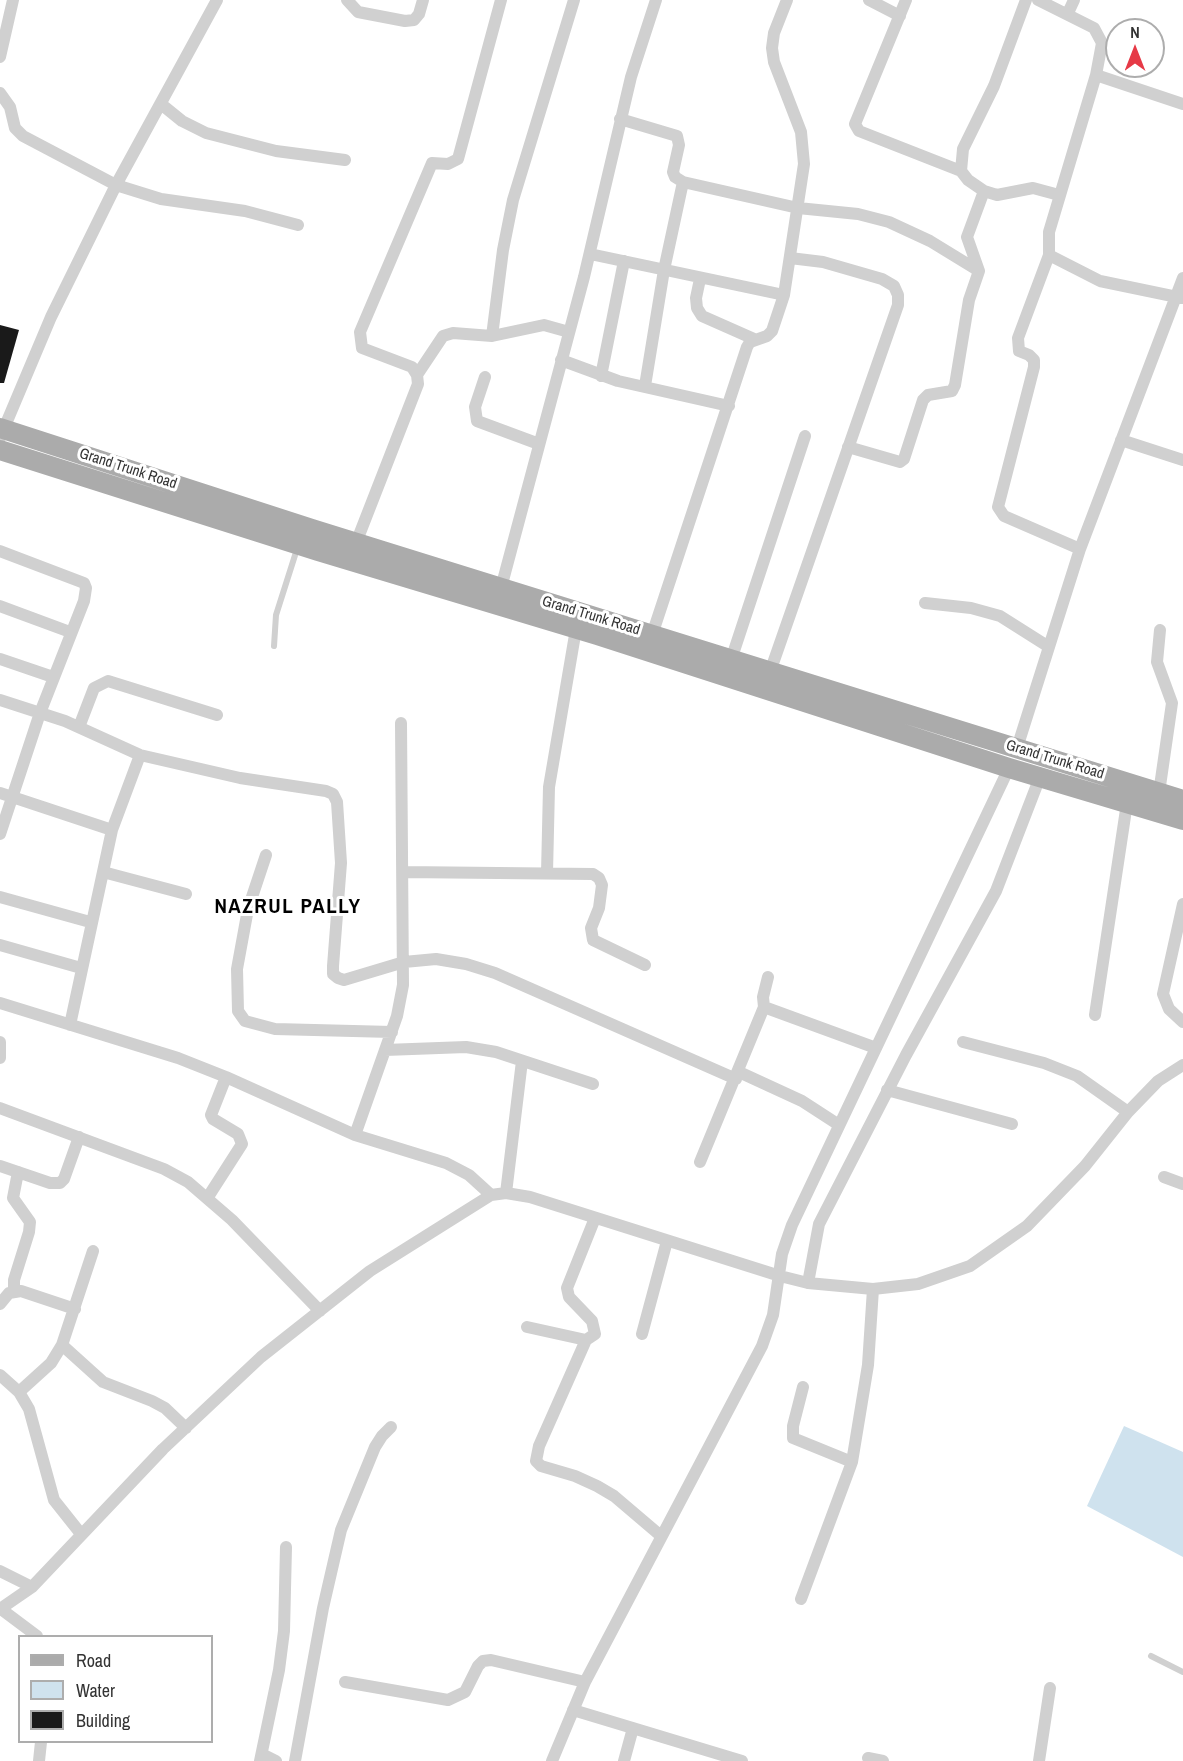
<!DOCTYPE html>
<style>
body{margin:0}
#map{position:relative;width:1183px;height:1761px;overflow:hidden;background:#fff;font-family:"Archivo Narrow",sans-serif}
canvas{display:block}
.legend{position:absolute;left:18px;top:1635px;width:195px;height:108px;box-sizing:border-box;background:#fff;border:2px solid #adadad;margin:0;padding:8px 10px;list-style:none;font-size:18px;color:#333}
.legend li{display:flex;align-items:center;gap:12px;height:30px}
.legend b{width:30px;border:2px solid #adadad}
.north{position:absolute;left:1105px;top:18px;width:60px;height:60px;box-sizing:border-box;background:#fff;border:2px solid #adadad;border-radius:50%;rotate:0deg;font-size:16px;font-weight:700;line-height:24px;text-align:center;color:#333}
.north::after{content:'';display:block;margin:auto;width:21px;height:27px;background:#e63946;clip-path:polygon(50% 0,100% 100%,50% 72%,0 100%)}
</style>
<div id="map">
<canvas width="1183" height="1761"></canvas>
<ul class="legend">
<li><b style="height:8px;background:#ababab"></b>Road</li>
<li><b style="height:16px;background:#cfe2ee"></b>Water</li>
<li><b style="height:16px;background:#1a1a1a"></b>Building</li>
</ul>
<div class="north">N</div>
</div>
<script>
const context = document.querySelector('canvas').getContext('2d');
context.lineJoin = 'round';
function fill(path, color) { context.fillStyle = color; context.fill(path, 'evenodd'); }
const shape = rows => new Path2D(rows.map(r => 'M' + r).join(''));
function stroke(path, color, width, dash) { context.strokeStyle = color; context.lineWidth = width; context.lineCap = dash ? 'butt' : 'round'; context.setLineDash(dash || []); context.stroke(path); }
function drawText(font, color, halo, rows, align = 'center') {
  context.font = font + ' "Archivo Narrow",sans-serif'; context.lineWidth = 6; context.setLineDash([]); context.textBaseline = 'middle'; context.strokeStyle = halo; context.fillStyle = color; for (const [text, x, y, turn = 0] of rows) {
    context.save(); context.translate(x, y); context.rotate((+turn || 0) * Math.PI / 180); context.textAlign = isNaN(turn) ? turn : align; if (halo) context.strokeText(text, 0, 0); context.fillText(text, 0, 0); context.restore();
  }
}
const water = shape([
 [1124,1426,1183,1452,1183,1557,1087,1506]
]);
const building = shape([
 [0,325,19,330,4,383,0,383]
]);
const service = shape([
 [274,646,276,615,297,549],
 [1151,1656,1183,1672]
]);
const minor = shape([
 [347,0,358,12,405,21,414,20,419,14,423,0],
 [869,0,900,16],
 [906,0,855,124,859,131,961,171],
 [1026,0,994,86,963,149,961,171,968,180,984,191,997,195,1033,188,1059,195],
 [1038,0,1094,28,1102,43,1096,75,1049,232,1049,255,1100,281,1182,298],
 [1068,13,1074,0],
 [0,57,13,0],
 [1096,75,1183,104],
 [0,93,10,107,15,128,23,136,116,185,161,199,245,211,298,225],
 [161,104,182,121,206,133,276,151,345,160],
 [620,119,677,136,679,145,673,172,675,177,683,182,798,208,858,214,889,222,930,241,979,271],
 [590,254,784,295],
 [1049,255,1018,338,1019,351,1029,355,1034,360,1034,367,998,507,1004,516,1080,549],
 [700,279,696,298,697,308,702,316,754,339],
 [492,336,503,250,513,200,574,0],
 [561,360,618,381,729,406],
 [417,375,443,336,453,333,492,336,544,325,569,332],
 [601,376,624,261],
 [485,377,475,407,477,421,539,444],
 [645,386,664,270,683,182],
 [0,438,51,317,116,185,217,0],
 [1121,440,1183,460],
 [848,447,900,462,904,459,923,400,928,395,952,391,955,385,969,300,979,271,967,237,984,191],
 [356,543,418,384,417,375,412,367,362,348,360,332,432,163,448,164,458,159,501,0],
 [0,551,84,583,86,588,84,601,40,713,0,834],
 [501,588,584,277,631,77,656,0],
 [925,603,971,608,1000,616,1049,647],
 [0,606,70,632],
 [652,635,747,347,750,342,767,336,772,331,784,295,804,164,801,132,774,62,772,48,774,33,787,0],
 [0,659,53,677],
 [731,660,805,436],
 [770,672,898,305,898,295,894,286,882,279,823,262,790,258],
 [0,700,65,721,140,755,240,778,326,791,333,794,337,802,341,863,333,966,333,974,338,978,344,980,404,962,436,959,466,964,495,973,736,1079],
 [79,727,94,688,108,681,217,715],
 [1017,748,1080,549,1183,278],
 [0,793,112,830],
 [1159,793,1172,703,1157,662,1160,630],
 [266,855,248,909,237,969,238,1011,245,1021,275,1029,392,1032],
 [103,872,186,894],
 [403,872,593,874,599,878,602,885,599,908,591,928,593,940,645,965],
 [547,873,549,787,576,629],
 [0,897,90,922],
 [1183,904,1163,994,1169,1009,1183,1022],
 [0,945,81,968],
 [768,977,763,997,764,1007,876,1048],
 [0,1003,178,1058,226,1077,355,1135,446,1163,469,1175,491,1195],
 [1095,1015,1127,803],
 [70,1025,112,830,140,755],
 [0,1042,0,1058],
 [963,1042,1044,1063,1077,1076,1128,1112],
 [385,1050,466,1047,496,1052,593,1084],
 [739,1072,802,1101,839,1125],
 [887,1090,1012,1124],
 [0,1108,164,1169,188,1182,232,1220,320,1311],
 [355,1135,397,1016,403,985,401,723],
 [700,1162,764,1007],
 [0,1166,50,1183,60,1183,64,1179,79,1137],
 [1164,1177,1183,1184],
 [506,1193,522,1061],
 [208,1197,242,1144,238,1134,213,1119,211,1115,226,1077],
 [808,1283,819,1224,906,1055,996,891,1040,777],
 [14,1290,14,1280,29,1232,30,1222,13,1198,18,1172],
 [0,1304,9,1293,21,1291,75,1309],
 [527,1327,586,1340,595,1334,592,1321,569,1297,567,1288,595,1218],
 [642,1334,667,1241],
 [586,1340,539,1446,536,1461,541,1466,575,1476,597,1486,614,1496,661,1536],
 [62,1345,103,1382,152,1401,165,1408,186,1428],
 [0,1375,19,1392,29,1409,54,1500,81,1534],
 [803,1387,793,1426,793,1438,852,1462],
 [19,1392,51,1363,62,1345,93,1251],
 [0,1571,32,1587],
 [801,1599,852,1462,868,1365,873,1289],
 [0,1609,32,1587,163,1449,261,1357,370,1271,491,1195,506,1193,530,1197,780,1276,808,1283,873,1289,918,1284,970,1266,1027,1226,1085,1166,1128,1112,1158,1081,1183,1065],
 [1,1609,37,1636],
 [345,1682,448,1700,465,1692,478,1666,483,1661,491,1660,585,1682],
 [573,1710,742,1761],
 [262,1754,276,1761],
 [868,1758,883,1761],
 [39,1761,41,1742],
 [260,1761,279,1670,284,1631,286,1547],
 [295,1761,323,1608,341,1530,375,1447,382,1436,391,1427],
 [552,1761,585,1682,762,1346,773,1315,782,1254,792,1225,1009,768],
 [624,1761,633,1728],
 [1039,1761,1050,1688]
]);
const primary = shape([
 [0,428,312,529,1183,800],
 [0,450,318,551,597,635,1009,768,1183,820]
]);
const streetNames = [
 ["Grand Trunk Road",128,469,18],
 ["Grand Trunk Road",591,616,17],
 ["Grand Trunk Road",1055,760,17]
];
const districtNames = [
 ["NAZRUL PALLY",288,907]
];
fill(water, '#cfe2ee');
fill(building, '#1a1a1a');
stroke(service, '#d0d0d0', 6);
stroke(minor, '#d0d0d0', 12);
stroke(primary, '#ababab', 20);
drawText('15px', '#333', '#fff', streetNames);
context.letterSpacing = '1.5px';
drawText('bold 21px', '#000', '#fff', districtNames);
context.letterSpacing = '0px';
</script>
